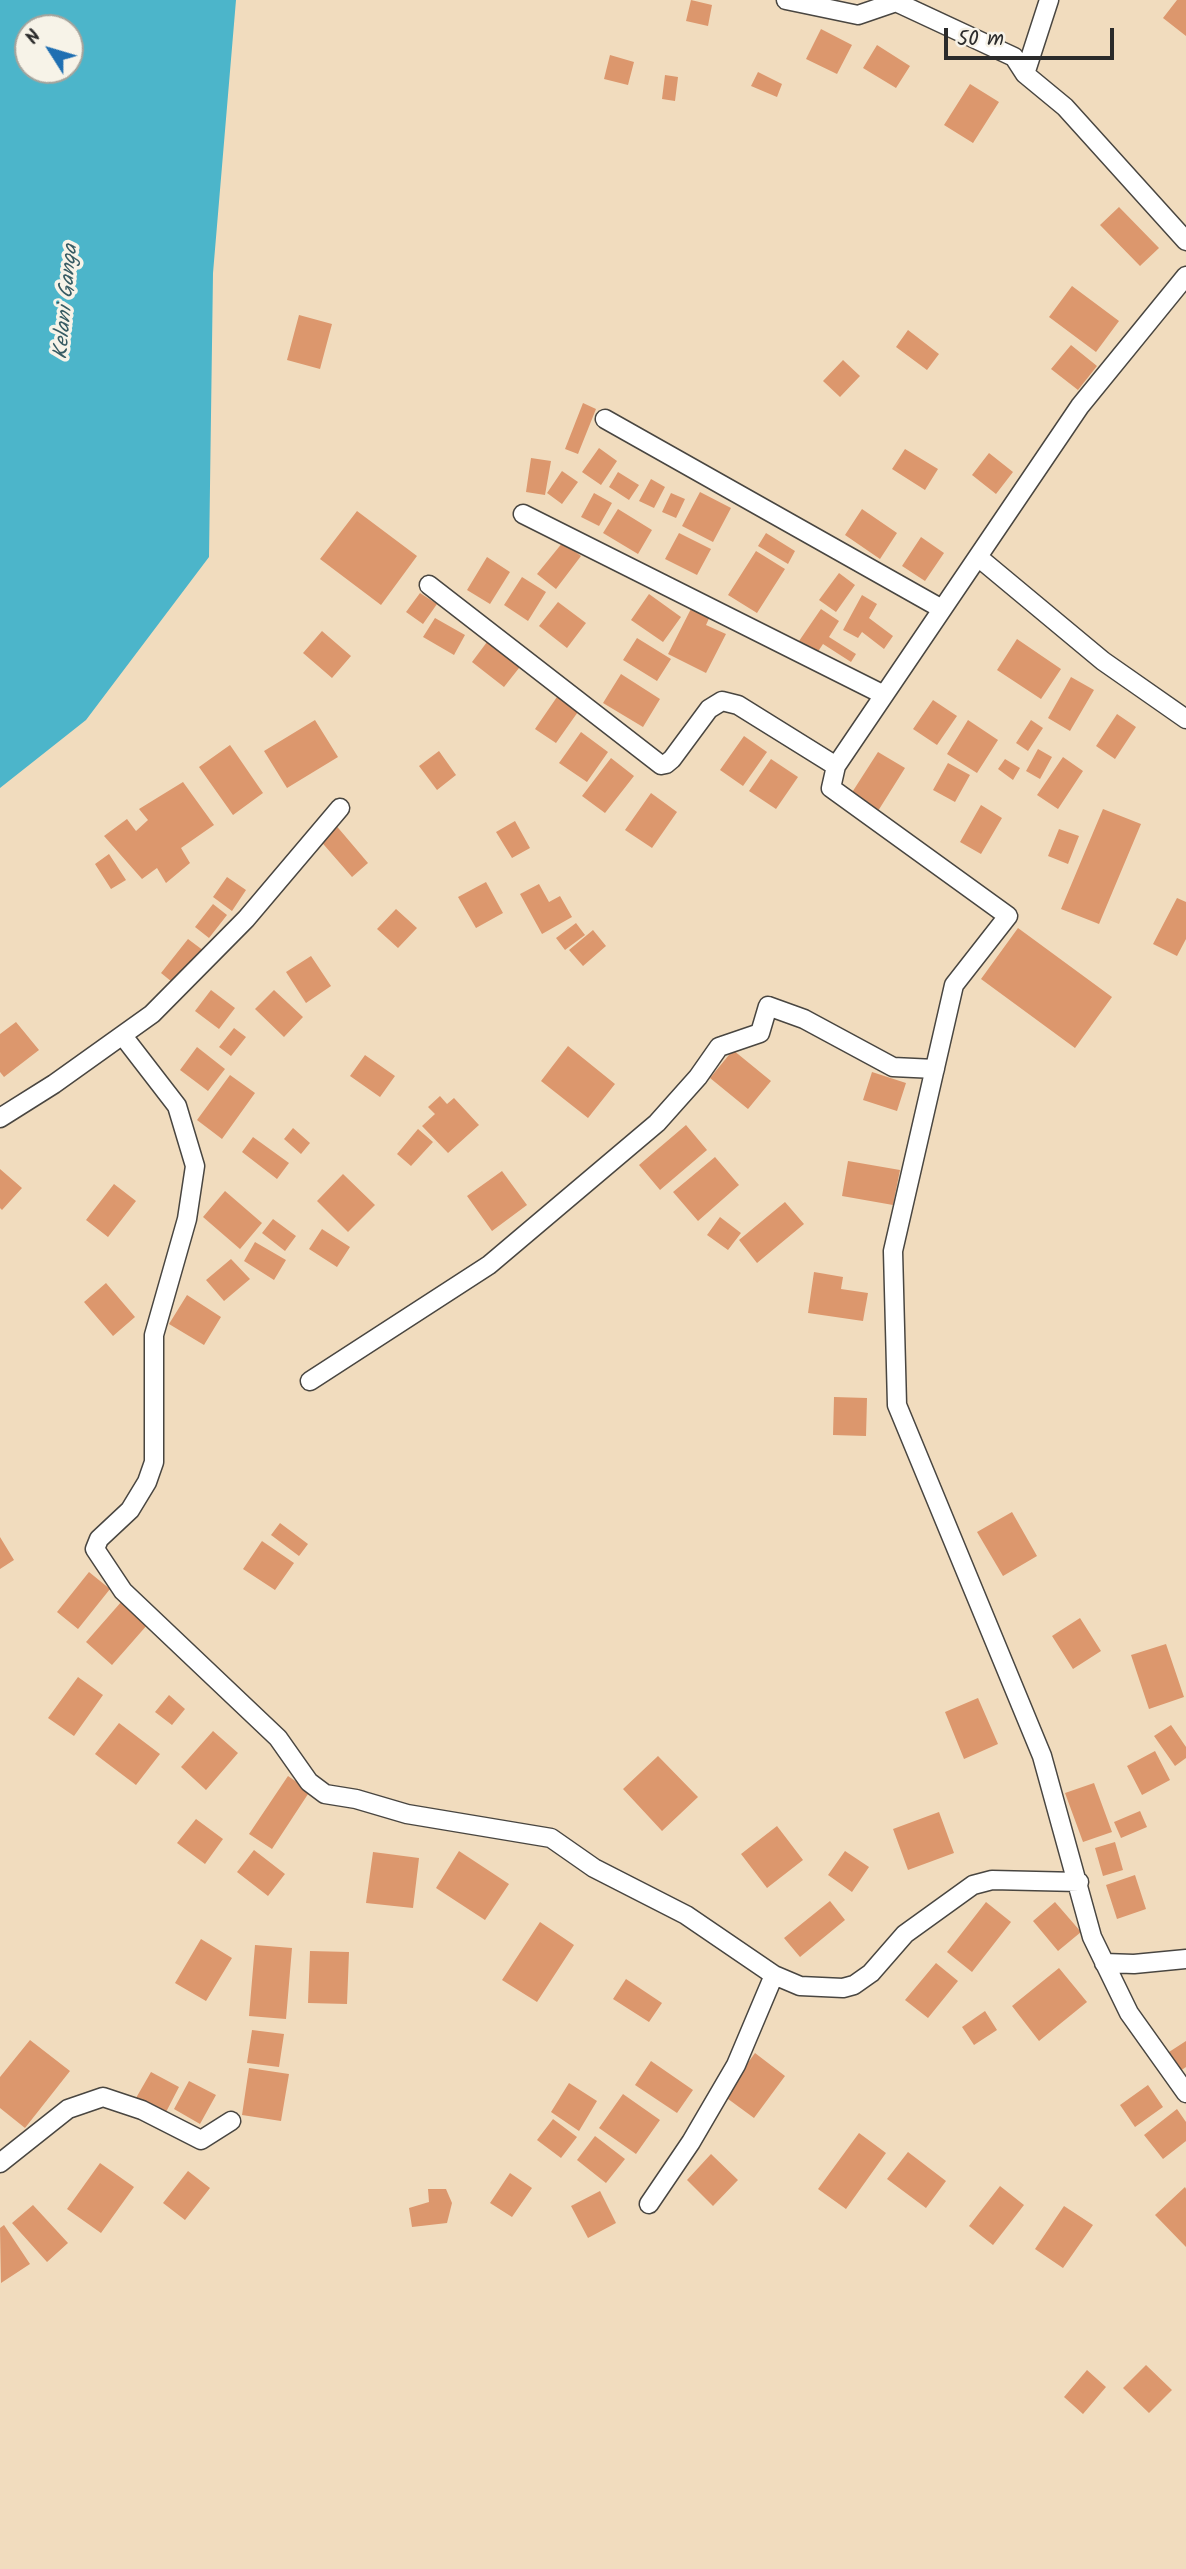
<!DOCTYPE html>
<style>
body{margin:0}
#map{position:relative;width:1186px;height:2569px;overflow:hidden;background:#f1dcbe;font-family:Kalam,sans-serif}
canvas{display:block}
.north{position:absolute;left:14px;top:14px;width:70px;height:70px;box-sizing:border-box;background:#f7f3e8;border:2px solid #a5a39c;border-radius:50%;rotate:307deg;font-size:19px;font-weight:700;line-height:28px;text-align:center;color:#2b2b2b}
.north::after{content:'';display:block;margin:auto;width:24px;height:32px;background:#1f6fb2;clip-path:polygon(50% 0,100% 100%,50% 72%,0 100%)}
.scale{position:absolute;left:944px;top:28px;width:170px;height:32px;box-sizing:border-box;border:4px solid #2b2b2b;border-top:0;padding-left:9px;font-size:21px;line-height:24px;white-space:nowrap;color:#2b2b2b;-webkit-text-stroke:5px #f7f3e8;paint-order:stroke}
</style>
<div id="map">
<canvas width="1186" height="2569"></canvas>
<div class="north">N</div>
<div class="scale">50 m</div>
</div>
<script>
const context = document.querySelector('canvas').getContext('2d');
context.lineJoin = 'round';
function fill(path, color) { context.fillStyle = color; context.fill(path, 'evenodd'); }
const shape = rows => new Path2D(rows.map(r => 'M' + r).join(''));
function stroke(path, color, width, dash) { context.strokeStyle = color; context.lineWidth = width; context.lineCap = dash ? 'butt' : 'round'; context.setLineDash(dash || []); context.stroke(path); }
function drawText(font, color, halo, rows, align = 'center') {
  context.font = font + ' Kalam,sans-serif'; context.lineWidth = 7; context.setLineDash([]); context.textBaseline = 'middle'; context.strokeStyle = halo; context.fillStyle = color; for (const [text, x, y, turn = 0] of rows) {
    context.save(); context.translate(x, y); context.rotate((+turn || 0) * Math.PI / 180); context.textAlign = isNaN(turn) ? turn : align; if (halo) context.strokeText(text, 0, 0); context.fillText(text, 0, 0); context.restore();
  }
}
const water = shape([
 [0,0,236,0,213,273,209,557,86,720,0,788],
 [28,28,70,28,70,70,28,70]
]);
const building = shape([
 [691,0,712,5,708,26,686,21],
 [1177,0,1186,0,1186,36,1163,18],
 [821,29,852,45,837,74,806,59],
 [877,45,910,66,896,88,863,68],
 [610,55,634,62,628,85,604,79],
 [758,72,782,84,777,97,751,86],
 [665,75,678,77,675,101,662,99],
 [970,84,999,102,973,143,944,125],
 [1119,207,1159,248,1140,266,1100,225],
 [1072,286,1119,321,1096,352,1049,317],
 [299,315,332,324,320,369,287,360],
 [908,330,939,354,927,370,896,347],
 [1071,345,1097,366,1078,390,1051,369],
 [843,360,860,376,840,397,823,381],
 [583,403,596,409,578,454,565,449],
 [599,448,617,461,601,485,582,472],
 [905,449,938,469,925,490,892,469],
 [989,453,1013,472,996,494,972,475],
 [531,458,551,461,545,495,526,492],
 [562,471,578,482,562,504,547,493],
 [618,472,639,485,629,500,609,487],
 [651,479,665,487,654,508,639,501],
 [700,492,731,508,713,542,682,526],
 [594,493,612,503,599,526,581,517],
 [671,493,685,499,676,518,662,512],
 [618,509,652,530,638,554,603,533],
 [862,509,897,533,880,559,845,535],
 [357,511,417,556,381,605,320,559],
 [679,533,711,549,697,575,665,559],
 [766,533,795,551,788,564,758,546],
 [921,537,944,553,925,581,902,566],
 [563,542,581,556,556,589,537,574],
 [756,551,785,569,757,613,728,595],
 [487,557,510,572,490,604,467,590],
 [839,573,855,585,836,612,819,600],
 [522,577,546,592,528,621,504,605],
 [420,593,437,604,423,624,406,612],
 [649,594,681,617,663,642,631,620],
 [862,595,877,604,869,618,893,636,884,649,862,632,858,638,843,630],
 [558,602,586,623,567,648,539,626],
 [694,603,712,612,706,625,726,634,706,673,668,654],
 [821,609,839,621,829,637,856,654,851,662,823,644,815,656,797,644],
 [435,618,465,635,454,655,423,637],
 [322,631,351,656,332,678,303,653],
 [490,638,523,663,504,687,472,662],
 [637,638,671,659,657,681,623,660],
 [1017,639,1061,669,1041,699,997,670],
 [621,674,660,699,643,727,603,703],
 [1071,677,1094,690,1070,731,1048,718],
 [559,694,580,709,556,743,535,729],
 [933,700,957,716,937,745,913,729],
 [1117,714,1136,727,1115,759,1096,746],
 [315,720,338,757,287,788,264,751],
 [968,720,998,740,977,773,947,754],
 [1031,720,1043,728,1028,751,1016,743],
 [581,732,608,752,587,782,559,763],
 [744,736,767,752,743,786,720,770],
 [230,745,263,793,233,815,199,767],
 [1038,749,1052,757,1040,779,1026,771],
 [439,751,456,775,437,790,419,766],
 [878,752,905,768,878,811,851,794],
 [1063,757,1083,771,1058,809,1037,795],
 [611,758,634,776,605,813,582,796],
 [771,759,798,777,776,809,749,791],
 [1005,759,1020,768,1013,780,998,769],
 [948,763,970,775,955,802,933,790],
 [183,782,214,825,181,848,190,863,166,883,157,868,142,879,104,836,127,819,136,831,148,820,139,809],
 [651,793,677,812,652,848,625,830],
 [981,805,1002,818,981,854,960,842],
 [1103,809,1141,824,1099,924,1061,909],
 [515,821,530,848,512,858,496,832],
 [334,823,368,863,352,877,318,838],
 [1059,829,1079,836,1068,864,1048,856],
 [109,854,126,880,111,889,95,864],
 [227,877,246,890,232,911,213,897],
 [486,882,503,913,476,928,458,897],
 [539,884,549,902,560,896,572,917,542,934,520,894],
 [1177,898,1186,902,1186,939,1177,956,1153,944],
 [213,904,227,915,209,938,195,927],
 [396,909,417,928,398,948,377,929],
 [576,923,585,935,565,950,556,938],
 [1018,928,1112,997,1075,1048,981,979],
 [593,930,606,946,583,966,569,950],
 [188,939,204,951,177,986,161,973],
 [311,956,331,986,306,1003,286,972],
 [211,990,235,1008,219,1029,195,1011],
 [274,990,303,1017,284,1037,255,1009],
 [16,1022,39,1050,4,1077,0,1072,0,1034],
 [234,1028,246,1037,231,1056,219,1047],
 [568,1046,615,1084,588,1118,541,1081],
 [197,1047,225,1069,208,1091,180,1070],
 [733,1050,771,1081,748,1109,710,1078],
 [365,1055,395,1076,380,1097,350,1076],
 [872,1072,906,1083,897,1111,863,1100],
 [230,1075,255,1093,222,1139,197,1120],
 [440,1096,447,1104,454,1098,479,1125,448,1153,422,1126,435,1114,428,1107],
 [686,1125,707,1150,660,1190,639,1165],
 [293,1128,310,1143,301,1154,284,1139],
 [418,1129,433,1142,411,1166,397,1154],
 [253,1137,289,1163,277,1179,242,1152],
 [715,1157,739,1185,698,1221,673,1192],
 [848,1161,900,1170,893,1205,842,1196],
 [0,1169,22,1188,2,1210,0,1208],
 [502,1171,527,1205,492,1231,467,1196],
 [343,1174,375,1205,348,1232,317,1201],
 [114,1184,136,1201,108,1237,86,1220],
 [225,1191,262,1223,240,1249,203,1217],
 [785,1202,804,1224,757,1263,739,1240],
 [720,1217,741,1233,728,1250,707,1235],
 [273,1219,296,1236,285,1251,262,1233],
 [322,1229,350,1247,337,1267,309,1249],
 [255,1242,286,1260,274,1280,244,1261],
 [231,1259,250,1279,224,1301,206,1280],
 [814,1272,843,1277,841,1289,868,1293,863,1321,808,1313],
 [106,1283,135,1317,113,1336,84,1302],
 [187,1295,221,1317,204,1345,169,1324],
 [834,1397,867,1398,866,1436,833,1435],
 [1012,1512,1037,1556,1003,1576,977,1532],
 [280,1523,308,1544,299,1556,271,1535],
 [0,1537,14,1560,0,1569],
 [262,1541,294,1563,275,1590,243,1569],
 [89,1572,110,1589,78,1629,57,1612],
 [122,1601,148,1624,112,1665,86,1642],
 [1080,1618,1101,1651,1073,1669,1052,1636],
 [1166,1644,1184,1697,1149,1709,1131,1655],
 [78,1677,103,1695,74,1736,48,1718],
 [169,1695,185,1709,172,1725,155,1712],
 [978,1698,998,1744,964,1759,945,1712],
 [119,1723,160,1754,136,1785,95,1754],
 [1171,1725,1186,1747,1186,1758,1175,1766,1154,1736],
 [213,1731,238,1753,206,1790,181,1767],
 [1155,1751,1170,1780,1142,1795,1127,1766],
 [658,1756,698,1797,662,1831,623,1789],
 [288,1776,310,1791,272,1849,249,1834],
 [1094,1783,1112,1832,1083,1842,1065,1793],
 [1140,1811,1147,1827,1121,1838,1114,1822],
 [939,1812,954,1853,908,1870,893,1829],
 [196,1819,223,1839,205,1864,177,1843],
 [777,1826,803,1860,767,1888,741,1854],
 [1115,1842,1123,1870,1103,1876,1095,1848],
 [254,1850,285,1874,268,1896,237,1872],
 [459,1851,509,1884,485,1920,436,1888],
 [845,1851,869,1867,852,1892,828,1875],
 [373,1852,419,1858,413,1908,366,1903],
 [1135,1875,1146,1909,1117,1919,1106,1885],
 [830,1901,845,1920,800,1957,784,1938],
 [986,1902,1011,1922,972,1972,947,1952],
 [1055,1902,1081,1932,1058,1951,1033,1921],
 [540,1922,574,1945,537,2002,502,1980],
 [201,1939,232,1958,206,2001,175,1983],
 [255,1945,292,1948,286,2019,249,2016],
 [310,1951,349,1952,347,2004,308,2003],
 [936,1963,958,1981,928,2018,905,2000],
 [1059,1968,1087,2002,1039,2041,1012,2006],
 [626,1979,662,2003,649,2022,613,1999],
 [985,2011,997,2030,974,2045,962,2027],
 [252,2030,284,2034,279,2067,247,2063],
 [30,2040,70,2071,25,2128,0,2108,0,2077],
 [1186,2041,1186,2067,1180,2071,1169,2052],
 [755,2053,785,2076,754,2118,724,2096],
 [651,2061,693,2090,677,2113,635,2085],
 [249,2068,289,2074,281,2121,242,2115],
 [151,2072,179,2087,165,2114,136,2098],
 [189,2081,216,2095,200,2124,174,2109],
 [569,2083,597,2101,579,2131,551,2112],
 [1148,2085,1163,2107,1135,2127,1120,2105],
 [623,2094,660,2120,636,2154,599,2128],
 [1177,2109,1186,2122,1186,2141,1163,2159,1144,2135],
 [553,2119,577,2137,561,2158,537,2140],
 [859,2133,886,2153,846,2209,818,2189],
 [595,2136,625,2159,606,2183,577,2160],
 [908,2152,946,2181,926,2208,887,2179],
 [711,2154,738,2180,713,2206,687,2180],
 [100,2163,134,2187,101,2233,67,2209],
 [188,2171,210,2188,185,2220,163,2203],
 [510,2173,532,2188,512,2217,490,2203],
 [1000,2186,1024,2205,993,2245,969,2226],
 [1185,2187,1186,2189,1186,2247,1155,2215],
 [428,2189,446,2189,452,2203,447,2223,412,2227,409,2208,429,2202],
 [600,2191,616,2223,588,2238,571,2206],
 [33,2205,68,2243,47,2262,12,2223],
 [1064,2206,1093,2225,1063,2268,1035,2249],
 [4,2225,30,2264,1,2283,0,2228],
 [1146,2365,1172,2390,1149,2413,1123,2388],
 [1087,2370,1106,2387,1083,2414,1064,2397]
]);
const minor = shape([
 [786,0,858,15,896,2,1014,57,1025,74,1065,107,1186,241],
 [1025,74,1049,0],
 [605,419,942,609],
 [523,514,884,695],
 [978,557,1103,661,1186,719],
 [429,585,661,765,666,764,672,759,709,709,722,701,738,705,836,766,1080,406,1186,276],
 [836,766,831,788,1008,916,954,985,893,1251,897,1405,1042,1756,1092,1937,1129,2013,1186,2093],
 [123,1036,177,1106,195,1166,187,1219,154,1335,154,1462,147,1482,130,1510,99,1539,95,1549,123,1591,278,1738,309,1782,325,1794,356,1799,407,1814,551,1838,594,1868,686,1915,774,1975,800,1986,843,1988,854,1985,871,1973,905,1934,973,1885,992,1880,1079,1882],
 [0,1118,54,1084,152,1014,246,919,340,808],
 [310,1381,489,1265,657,1123,698,1077,719,1047,760,1033,768,1006,804,1019,893,1067,935,1069],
 [1104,1963,1134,1964,1186,1959],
 [0,2163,68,2109,103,2097,142,2110,201,2140,231,2121],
 [649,2204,691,2142,736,2065,774,1975]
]);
const waterNames = [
 ["Kelani Ganga",68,302,-85]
];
fill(water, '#4cb5ca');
fill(building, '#dc976d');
stroke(minor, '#494641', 21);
stroke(minor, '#fff', 18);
drawText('italic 21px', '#375b63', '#f7f3e8', waterNames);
</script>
